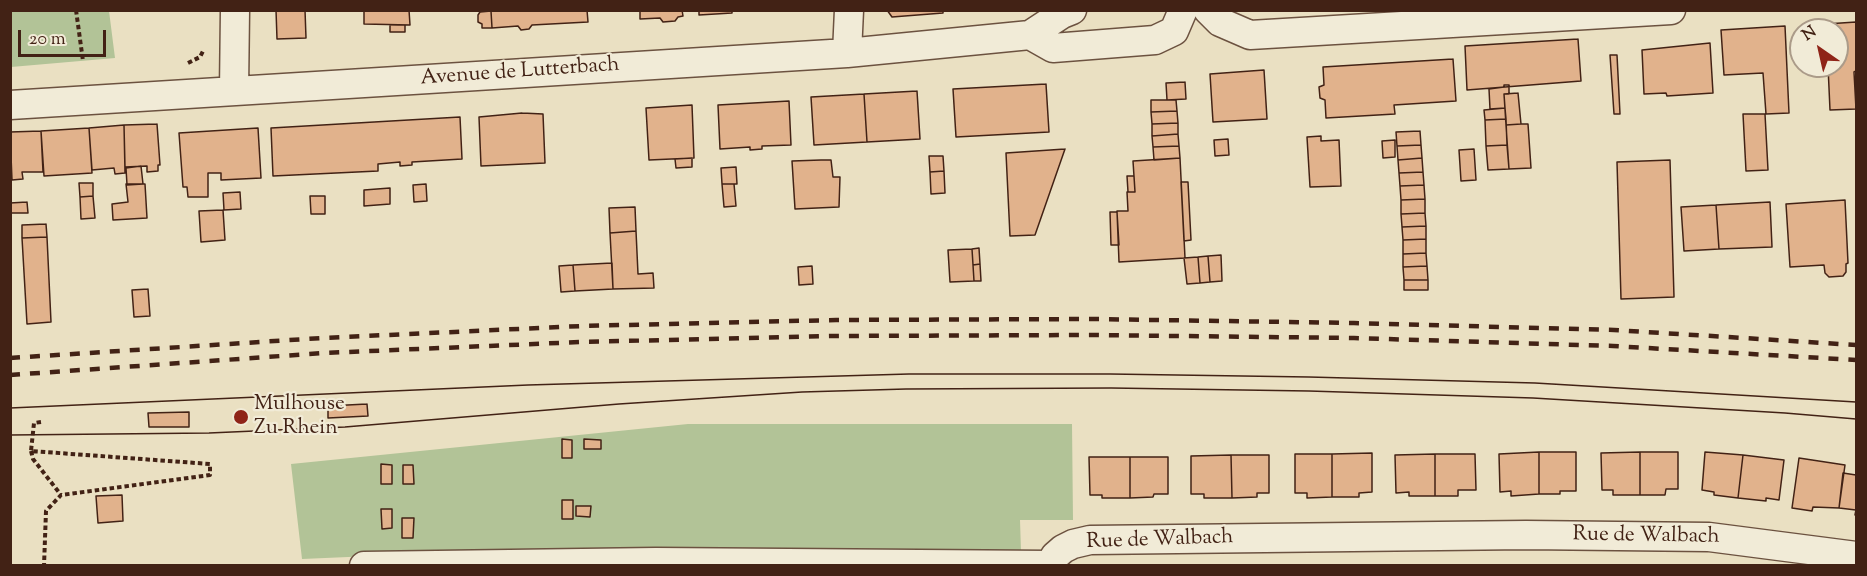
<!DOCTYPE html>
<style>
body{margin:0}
#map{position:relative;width:1867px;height:576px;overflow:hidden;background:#eae0c2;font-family:"Sorts Mill Goudy",serif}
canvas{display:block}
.frame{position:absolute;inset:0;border:12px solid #422215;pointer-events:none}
.north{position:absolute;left:1789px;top:18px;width:60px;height:60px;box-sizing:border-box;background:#f1ebd7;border:2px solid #ab9b89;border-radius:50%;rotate:326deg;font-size:16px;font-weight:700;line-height:24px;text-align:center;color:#422215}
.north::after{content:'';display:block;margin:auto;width:21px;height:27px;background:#8f2418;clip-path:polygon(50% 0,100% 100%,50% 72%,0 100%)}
.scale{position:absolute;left:18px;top:30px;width:88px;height:27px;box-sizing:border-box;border:3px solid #422215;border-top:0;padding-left:8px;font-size:18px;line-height:21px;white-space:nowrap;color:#422215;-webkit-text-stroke:4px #f1ebd7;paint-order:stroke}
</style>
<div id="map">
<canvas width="1867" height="576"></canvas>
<div class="frame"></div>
<div class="north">N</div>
<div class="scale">20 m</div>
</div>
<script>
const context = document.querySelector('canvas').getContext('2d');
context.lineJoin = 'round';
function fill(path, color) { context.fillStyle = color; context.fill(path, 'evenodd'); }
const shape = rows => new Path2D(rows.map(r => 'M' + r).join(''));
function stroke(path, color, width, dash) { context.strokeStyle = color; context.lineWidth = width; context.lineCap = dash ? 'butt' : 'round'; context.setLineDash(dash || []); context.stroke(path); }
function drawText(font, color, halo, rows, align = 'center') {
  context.font = font + ' "Sorts Mill Goudy",serif'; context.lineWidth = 4.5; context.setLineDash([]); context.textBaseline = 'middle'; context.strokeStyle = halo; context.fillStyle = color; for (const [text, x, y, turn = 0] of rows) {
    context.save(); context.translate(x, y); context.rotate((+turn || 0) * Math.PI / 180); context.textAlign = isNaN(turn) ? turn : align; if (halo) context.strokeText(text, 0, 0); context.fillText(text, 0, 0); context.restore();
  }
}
const green = shape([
 [11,10,109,11,115,58,11,67],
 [688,424,1072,424,1073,520,1020,520,1021,552,464,552,302,559,291,464]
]);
const building = shape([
 [276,10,305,10,306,38,277,39,276,10],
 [364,10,409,10,410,25,364,24,364,10],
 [481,10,587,10,588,22,532,25,529,29,521,30,518,26,492,28,491,11,481,10],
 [640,10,682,10,683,16,678,17,675,21,663,22,660,18,640,19,640,10],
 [699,10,732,10,732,13,699,15,699,10],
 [887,10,943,10,943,13,892,17,887,10],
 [491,11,492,28,482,28,482,24,478,22,478,15,480,12,491,11],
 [1856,22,1856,71,1854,72,1856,109,1830,110,1828,66,1837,66,1837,30,1827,30,1826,24,1856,22],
 [390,25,405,25,405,32,390,32,390,25],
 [1785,26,1789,113,1766,114,1763,73,1724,75,1721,30,1785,26],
 [1578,39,1581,81,1467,90,1465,46,1578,39],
 [1710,43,1713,93,1667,96,1666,93,1644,94,1642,50,1710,43],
 [1610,55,1617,55,1620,114,1614,114,1610,55],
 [1453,59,1456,101,1394,105,1395,114,1326,118,1325,100,1320,98,1319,87,1324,85,1323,67,1453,59],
 [1264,70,1267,119,1213,122,1210,74,1264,70],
 [1185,82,1186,99,1167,100,1166,83,1185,82],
 [1046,84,1049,132,956,137,953,89,1046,84],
 [1504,85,1509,85,1509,94,1504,94,1505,108,1490,109,1489,89,1504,87,1504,85],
 [917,91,920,139,867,142,864,94,917,91],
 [1518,93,1521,124,1506,125,1504,94,1518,93],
 [864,94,867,142,814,145,811,97,864,94],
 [1151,100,1176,100,1177,111,1151,112,1151,100],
 [789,101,791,145,762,146,762,149,750,150,750,147,720,149,718,105,789,101],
 [692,105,694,158,649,160,646,108,692,105],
 [1505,108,1506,119,1485,120,1484,110,1505,108],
 [1177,111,1178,123,1152,124,1151,112,1177,111],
 [522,113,543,114,545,163,481,166,479,117,522,113],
 [1743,114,1765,114,1768,170,1746,171,1743,114],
 [460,117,462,159,412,162,412,165,400,166,400,162,378,164,378,171,273,176,271,128,460,117],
 [1506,119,1507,145,1486,146,1485,120,1506,119],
 [1178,123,1178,134,1152,136,1152,124,1178,123],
 [157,124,160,165,158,165,158,171,147,172,147,166,125,167,124,125,157,124],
 [1521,124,1528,124,1531,168,1509,169,1506,125,1521,124],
 [124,125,125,173,115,174,114,168,92,170,89,128,124,125],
 [89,128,92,173,44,176,41,131,89,128],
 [258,128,261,178,221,180,221,173,208,173,208,197,188,197,187,187,183,187,179,133,258,128],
 [41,131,43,172,22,172,23,179,12,180,10,132,41,131],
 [1420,131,1421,145,1397,146,1396,132,1420,131],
 [1178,134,1179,146,1153,147,1152,136,1178,134],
 [1321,136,1321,141,1339,140,1341,186,1310,187,1307,137,1321,136],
 [1228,139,1229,155,1215,156,1214,140,1228,139],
 [1395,140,1395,157,1383,158,1382,141,1395,140],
 [1421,145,1422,158,1398,160,1397,146,1421,145],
 [1507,145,1509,169,1488,170,1486,146,1507,145],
 [1179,146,1180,158,1154,160,1153,147,1179,146],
 [1065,149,1035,235,1010,236,1006,153,1065,149],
 [1474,149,1476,180,1461,181,1459,150,1474,149],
 [929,156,943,156,944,171,930,172,929,156],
 [692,158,692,167,676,168,675,159,692,158],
 [1180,158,1185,258,1119,262,1117,211,1128,211,1127,192,1135,192,1133,161,1180,158],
 [1422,158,1423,172,1399,173,1398,160,1422,158],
 [821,160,831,160,833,177,840,177,839,207,795,209,792,161,821,160],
 [1670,160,1674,297,1621,299,1617,162,1670,160],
 [141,166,143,184,127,185,126,168,141,166],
 [736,167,737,184,722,184,721,168,736,167],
 [944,171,945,193,931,194,930,172,944,171],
 [1423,172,1424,185,1400,186,1399,173,1423,172],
 [1127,176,1134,176,1135,192,1128,192,1127,176],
 [1181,182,1188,182,1191,240,1184,241,1181,182],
 [79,183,93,183,93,196,80,197,79,183],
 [126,184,145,184,147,218,113,220,112,204,128,202,126,184],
 [426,184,427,201,414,202,413,185,426,184],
 [722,184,734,184,736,206,724,207,722,184],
 [1424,185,1425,199,1401,200,1400,186,1424,185],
 [390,188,390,204,364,206,364,190,390,188],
 [240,192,241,209,224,210,223,193,240,192],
 [93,196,95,218,81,219,80,197,93,196],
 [310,196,325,196,325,214,311,214,310,196],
 [1425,199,1425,213,1401,214,1401,200,1425,199],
 [1845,200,1848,263,1846,264,1846,272,1843,276,1829,277,1825,273,1824,265,1790,267,1786,204,1845,200],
 [27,202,28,213,10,213,10,203,27,202],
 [1770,202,1772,247,1719,249,1716,205,1770,202],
 [1716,205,1719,249,1684,251,1681,207,1716,205],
 [635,207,636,231,610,233,609,208,635,207],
 [223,210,225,240,201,242,199,211,223,210],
 [1110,212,1117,212,1119,245,1111,245,1110,212],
 [1425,213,1426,226,1402,227,1401,214,1425,213],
 [46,224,47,237,22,238,22,225,46,224],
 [1426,226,1426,239,1403,240,1402,227,1426,226],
 [636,231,638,274,653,273,654,288,613,289,610,233,636,231],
 [47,237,51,322,27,324,22,238,47,237],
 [1426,239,1426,253,1403,254,1403,240,1426,239],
 [979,248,980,264,973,265,972,249,979,248],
 [972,249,974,281,950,282,948,250,972,249],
 [1426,253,1427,266,1403,267,1403,254,1426,253],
 [1221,255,1222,281,1210,282,1208,256,1221,255],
 [1208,256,1210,282,1200,283,1198,257,1208,256],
 [1198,257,1200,283,1187,284,1184,258,1198,257],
 [612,263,613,289,575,291,573,265,612,263],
 [980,264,981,281,974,281,973,265,980,264],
 [573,265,575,291,561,292,559,266,573,265],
 [812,266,813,284,799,285,798,267,812,266],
 [1427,266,1428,280,1404,280,1403,267,1427,266],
 [1404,280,1428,280,1428,290,1404,290,1404,280],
 [148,289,150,316,134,317,132,290,148,289],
 [367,404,368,416,328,418,328,406,367,404],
 [189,412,189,427,149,427,148,413,189,412],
 [562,439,572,440,572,458,562,458,562,439],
 [584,439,601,440,601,449,584,449,584,439],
 [1539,452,1539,494,1511,496,1511,491,1500,492,1499,454,1539,452],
 [1539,452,1576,452,1576,491,1560,491,1560,494,1539,494,1539,452],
 [1640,452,1640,495,1613,495,1613,490,1602,490,1601,453,1640,452],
 [1640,452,1678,452,1678,489,1666,489,1665,495,1640,495,1640,452],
 [1705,452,1743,455,1738,498,1714,495,1714,492,1702,490,1705,452],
 [1372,453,1372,492,1359,493,1359,497,1332,497,1332,454,1372,453],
 [1295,454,1332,454,1332,497,1307,498,1307,493,1295,493,1295,454],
 [1435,454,1435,496,1409,496,1409,492,1396,493,1395,455,1435,454],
 [1435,454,1475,454,1476,490,1458,490,1458,496,1435,496,1435,454],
 [1231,455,1232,498,1204,498,1204,494,1191,494,1191,456,1231,455],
 [1231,455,1269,455,1269,493,1257,493,1257,497,1232,498,1231,455],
 [1743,455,1784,460,1779,500,1766,498,1766,501,1738,498,1743,455],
 [1089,457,1130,457,1130,498,1102,498,1102,495,1090,495,1089,457],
 [1130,457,1168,457,1168,494,1154,494,1153,497,1130,498,1130,457],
 [1799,458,1845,465,1839,508,1813,507,1812,511,1792,508,1799,458],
 [381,464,392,465,392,484,381,484,381,464],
 [403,465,413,465,414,484,403,484,403,465],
 [1843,473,1856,475,1856,515,1855,515,1856,510,1839,508,1843,473],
 [122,495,123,521,98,523,96,496,122,495],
 [562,500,573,500,573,519,562,519,562,500],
 [576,506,591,506,590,517,576,516,576,506],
 [381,509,392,509,392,528,382,529,381,509],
 [402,518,414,518,413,538,402,538,402,518]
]);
const path = shape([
 [76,10,83,61],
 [188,63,200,57,204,49],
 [41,422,34,423,31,451,210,464,210,475,61,495,46,511,44,566],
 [31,451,33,459,61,495]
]);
const minor = shape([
 [1208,10,1220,22,1250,35,1671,10],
 [1030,35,1053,48,1155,40,1174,31,1183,10],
 [847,53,849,10],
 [234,91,235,10],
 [10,105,847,53,1030,35,1062,14,1072,10],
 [364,566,656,562,1050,565,1055,556,1063,549,1073,544,1090,540,1526,535,1709,537,1856,556]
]);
const tram = shape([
 [10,408,528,385,909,374,1110,374,1309,377,1535,383,1856,402],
 [10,435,209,433,345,427,619,404,802,392,906,389,1111,388,1309,391,1533,398,1785,413,1856,419]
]);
const rail = shape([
 [10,358,322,338,582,326,836,320,1091,319,1354,323,1614,330,1856,345],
 [10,375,324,353,581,342,834,336,1090,335,1354,338,1613,346,1856,360]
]);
const markers = [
 [241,417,8,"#8f2418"]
];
const streetNames = [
 ["Avenue de Lutterbach",520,73,-4],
 ["Rue de Walbach",1646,537,1],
 ["Rue de Walbach",1160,541,-2]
];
const poiNames = [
 ["Mulhouse",254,405],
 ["Zu Rhein",254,429]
];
fill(green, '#b2c397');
fill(building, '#e1b28c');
stroke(building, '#422215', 1.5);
stroke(minor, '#6c5240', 31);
stroke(path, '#422215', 4, [4.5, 3]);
stroke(minor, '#f1ebd7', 28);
stroke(tram, '#422215', 1.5);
stroke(rail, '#422215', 4.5, [10, 10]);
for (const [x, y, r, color] of markers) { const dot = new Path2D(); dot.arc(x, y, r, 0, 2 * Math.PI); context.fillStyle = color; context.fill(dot); stroke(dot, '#f1ebd7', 2); }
drawText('21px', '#422215', '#f1ebd7', streetNames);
drawText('21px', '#422215', '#f1ebd7', poiNames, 'left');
</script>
